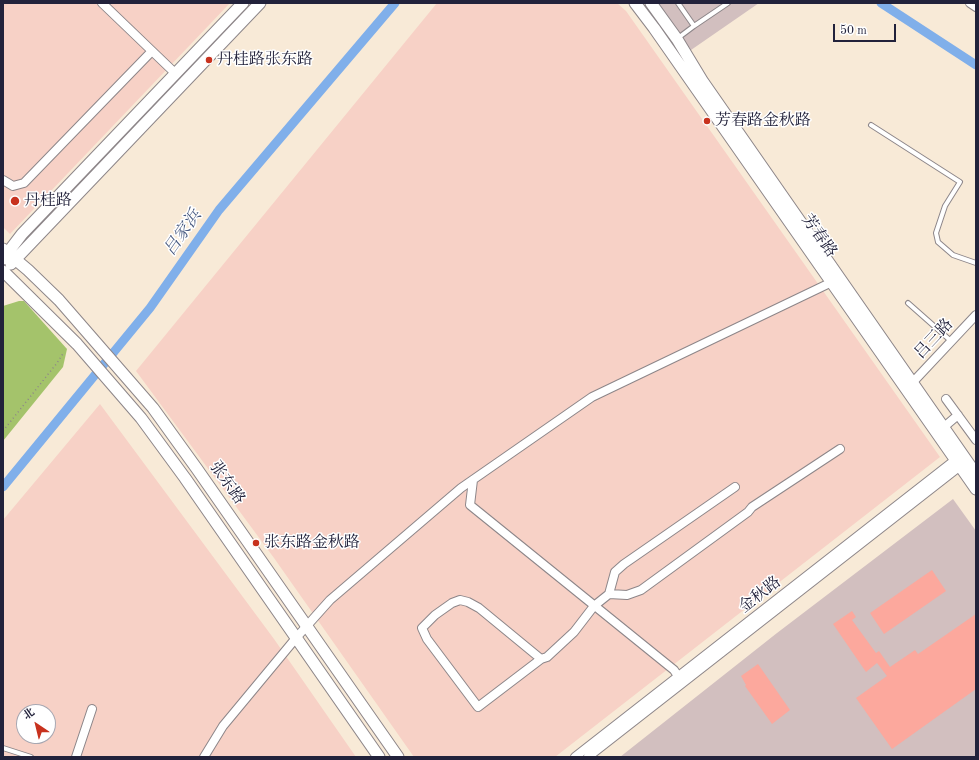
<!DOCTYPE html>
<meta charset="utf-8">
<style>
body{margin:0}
#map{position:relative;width:979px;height:760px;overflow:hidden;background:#f8ead7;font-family:"Old Standard TT","Noto Serif SC",serif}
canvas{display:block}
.frame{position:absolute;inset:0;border:4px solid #22223b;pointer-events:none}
.north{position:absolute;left:16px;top:704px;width:40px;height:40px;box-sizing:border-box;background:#fff;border:1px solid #a7a7b1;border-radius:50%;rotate:325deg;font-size:11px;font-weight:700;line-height:16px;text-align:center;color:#22223b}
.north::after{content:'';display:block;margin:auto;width:14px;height:18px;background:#c8321e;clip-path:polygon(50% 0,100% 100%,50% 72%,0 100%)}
.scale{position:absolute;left:833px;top:24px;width:63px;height:18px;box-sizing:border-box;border:2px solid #22223b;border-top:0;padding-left:5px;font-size:12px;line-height:14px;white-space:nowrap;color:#22223b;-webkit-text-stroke:3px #fff;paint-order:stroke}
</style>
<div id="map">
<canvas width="979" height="760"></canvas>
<div class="frame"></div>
<div class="north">北</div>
<div class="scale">50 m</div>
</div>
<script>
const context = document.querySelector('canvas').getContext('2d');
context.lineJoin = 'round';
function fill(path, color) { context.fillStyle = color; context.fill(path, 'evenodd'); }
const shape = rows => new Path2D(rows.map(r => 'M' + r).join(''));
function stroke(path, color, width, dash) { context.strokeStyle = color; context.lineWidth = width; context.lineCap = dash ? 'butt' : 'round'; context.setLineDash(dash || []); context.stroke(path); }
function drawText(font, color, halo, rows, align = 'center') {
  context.font = font + ' "Old Standard TT","Noto Serif SC",serif'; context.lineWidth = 3; context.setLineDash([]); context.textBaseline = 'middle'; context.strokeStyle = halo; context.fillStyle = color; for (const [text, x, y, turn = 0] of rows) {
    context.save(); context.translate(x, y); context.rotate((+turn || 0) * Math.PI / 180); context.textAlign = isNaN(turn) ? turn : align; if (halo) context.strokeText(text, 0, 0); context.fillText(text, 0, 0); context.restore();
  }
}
const built = shape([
 [3,3,230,3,10,234,3,227],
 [437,3,617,3,626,11,940,457,555,757,414,757,274,558,136,371],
 [100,404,274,639,356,757,3,757,3,520],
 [24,712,48,712,48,736,24,736]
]);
const industrial = shape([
 [658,3,759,3,691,50],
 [953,499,976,531,976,757,620,757,777,633]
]);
const green = shape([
 [19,301,24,301,67,349,63,367,3,441,3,306]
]);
const canal = shape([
 [881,3,976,65],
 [3,487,150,308,219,210,395,3]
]);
const building = shape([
 [932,570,946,591,884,634,870,613],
 [852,611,856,617,852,620,876,653,879,651,890,667,915,650,918,654,976,614,976,689,892,749,856,698,887,676,877,663,866,672,833,624],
 [758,664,790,710,772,724,745,686,746,685,741,676]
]);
const path = shape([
 [3,431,57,363,64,352]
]);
const lane = shape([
 [678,3,694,26,728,3],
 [678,38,694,26],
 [871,125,960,182,945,206,936,233,938,242,953,255,976,263],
 [908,303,951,341],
 [3,748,31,757]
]);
const street = shape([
 [102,3,176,74],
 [970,3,976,7],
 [3,180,13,186,24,183,152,51],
 [913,382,976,315],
 [946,399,976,440],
 [944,427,958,415],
 [473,480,470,505,674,670,678,676],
 [609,594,627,595,641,590,748,512,752,507,840,449],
 [541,659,478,707,427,639,422,628,435,615,452,603,460,600,468,602,479,608,541,659,547,657,574,632,594,606,609,594,615,572,624,564,735,487],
 [76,757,92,709],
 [204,757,223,726,296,638,330,600,461,488,592,397,832,282],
 [575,757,959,457],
 [588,757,964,463]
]);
const secondary = shape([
 [635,3,654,28,976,489],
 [651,3,677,39,703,82,976,474],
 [3,249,28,270,59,300,153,408,197,469,398,757],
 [3,259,22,234,243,3],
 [11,264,260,3],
 [3,271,77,344,141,418,185,478,379,757]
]);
const markers = [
 [209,60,4,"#c8321e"],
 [707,121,4,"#c8321e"],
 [15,201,5,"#c8321e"],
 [256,543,4,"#c8321e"]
];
const poiNames = [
 ["丹桂路张东路",217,60],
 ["芳春路金秋路",715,121],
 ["丹桂路",24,201],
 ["张东路金秋路",264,543]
];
const streetNames = [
 ["芳春路",819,236,55],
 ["吕三路",934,339,-47],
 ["张东路",227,483,55],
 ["金秋路",760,595,-38]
];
const waterNames = [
 ["吕家浜",183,233,-55]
];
fill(built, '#f7d1c6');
fill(industrial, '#d2bfbf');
fill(green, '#a4c36b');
stroke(canal, '#80afea', 9);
fill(building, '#fca89d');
stroke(lane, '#8d8689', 6);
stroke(street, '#8d8689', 10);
stroke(secondary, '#8d8689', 13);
stroke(path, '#8d8689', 1.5, [1, 3]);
stroke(lane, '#fff', 4);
stroke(street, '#fff', 8);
stroke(secondary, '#fff', 11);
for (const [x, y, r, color] of markers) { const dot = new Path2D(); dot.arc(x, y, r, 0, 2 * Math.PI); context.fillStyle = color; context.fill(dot); stroke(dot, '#fff', 1.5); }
drawText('16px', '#22223b', '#fff', poiNames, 'left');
drawText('16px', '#22223b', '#fff', streetNames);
drawText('italic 17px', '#485a81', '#fff', waterNames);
</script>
